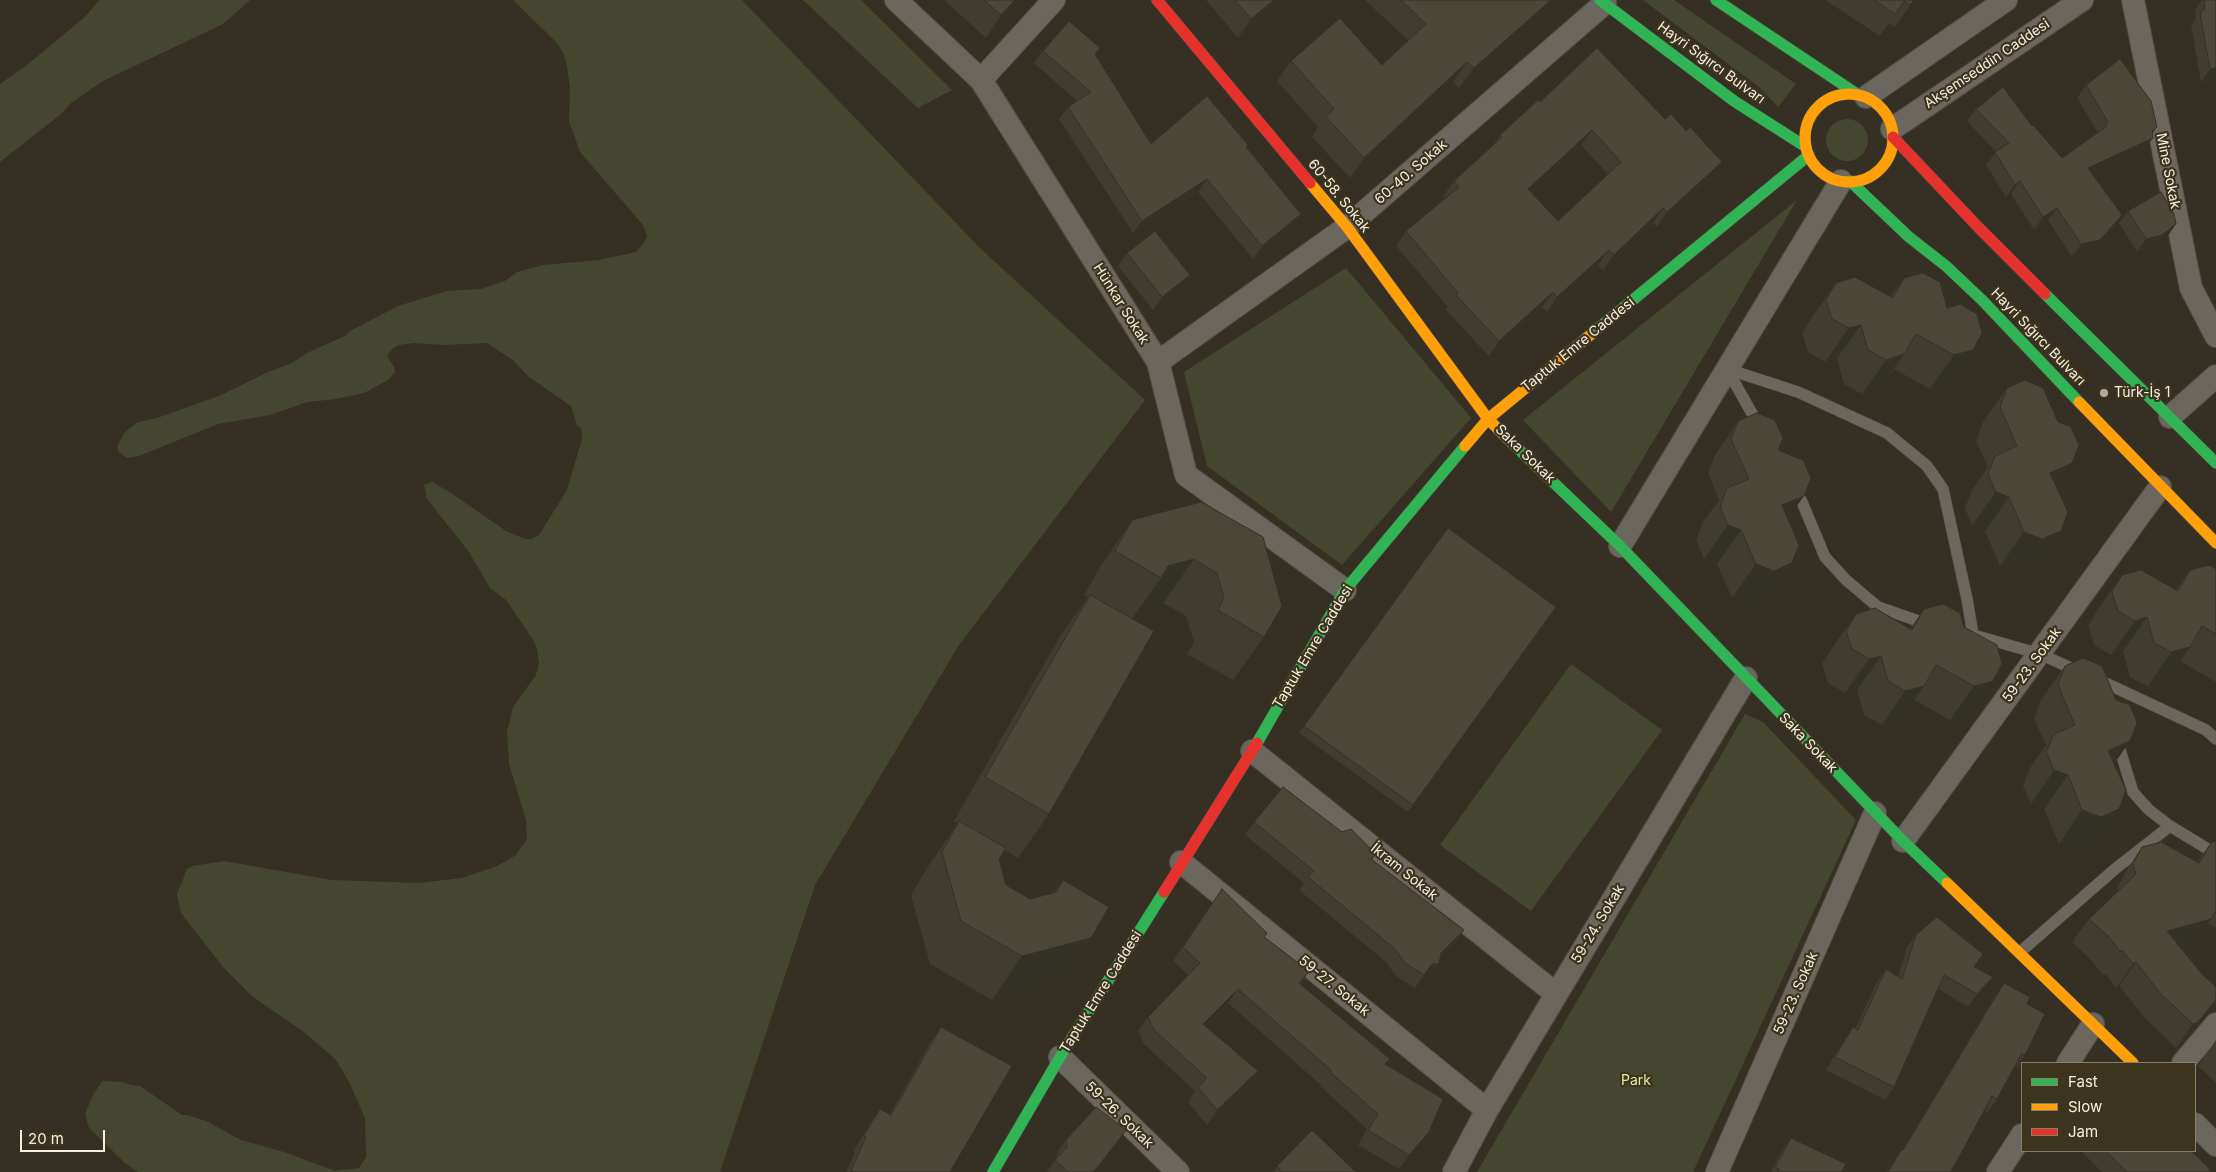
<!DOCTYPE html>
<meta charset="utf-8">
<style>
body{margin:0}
#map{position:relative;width:2216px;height:1172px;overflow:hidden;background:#363024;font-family:Inter,sans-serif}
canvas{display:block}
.legend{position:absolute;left:2021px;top:1062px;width:175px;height:90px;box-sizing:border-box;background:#3d341d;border:1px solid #877f6c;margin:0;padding:6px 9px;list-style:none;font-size:15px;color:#f5efe2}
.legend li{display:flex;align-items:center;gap:10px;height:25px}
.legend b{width:25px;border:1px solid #877f6c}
.scale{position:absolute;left:20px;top:1130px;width:85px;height:22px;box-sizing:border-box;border:2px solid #f5efe2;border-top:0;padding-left:6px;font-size:15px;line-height:18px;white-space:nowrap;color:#f5efe2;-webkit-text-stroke:4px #3d341d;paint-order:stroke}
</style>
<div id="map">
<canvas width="2216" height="1172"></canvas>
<ul class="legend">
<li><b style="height:6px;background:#30b455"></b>Fast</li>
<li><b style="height:6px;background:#ff9f0a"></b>Slow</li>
<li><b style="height:6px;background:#e5322d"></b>Jam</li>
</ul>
<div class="scale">20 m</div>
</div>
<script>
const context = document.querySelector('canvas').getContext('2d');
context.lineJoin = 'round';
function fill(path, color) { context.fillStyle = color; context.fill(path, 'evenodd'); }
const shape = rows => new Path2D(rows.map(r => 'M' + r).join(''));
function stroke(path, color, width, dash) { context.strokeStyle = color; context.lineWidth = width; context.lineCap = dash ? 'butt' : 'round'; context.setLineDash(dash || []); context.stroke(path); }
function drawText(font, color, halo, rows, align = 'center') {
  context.font = font + ' Inter,sans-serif'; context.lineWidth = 4.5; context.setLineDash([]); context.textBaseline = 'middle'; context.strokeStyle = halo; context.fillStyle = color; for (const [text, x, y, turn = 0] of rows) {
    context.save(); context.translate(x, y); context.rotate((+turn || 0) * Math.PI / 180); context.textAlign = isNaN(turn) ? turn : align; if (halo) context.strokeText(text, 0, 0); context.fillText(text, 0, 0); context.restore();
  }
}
const green = shape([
 [99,0,250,0,223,24,103,81,71,103,61,114,0,162,0,84,27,65,85,17],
 [513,0,742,0,980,248,1145,400,959,645,815,885,720,1172,138,1172,126,1164,89,1128,85,1114,93,1095,102,1081,122,1082,131,1085,140,1086,182,1115,187,1115,206,1121,241,1140,284,1152,335,1171,359,1168,366,1157,365,1118,349,1082,336,1060,304,1032,253,997,223,967,181,913,177,894,187,869,193,866,224,861,332,880,418,883,462,878,497,866,516,855,527,839,526,820,509,764,507,732,513,707,536,675,539,663,537,649,534,641,506,600,490,588,469,552,427,499,424,485,432,482,451,493,506,531,525,539,531,539,539,535,567,490,582,439,581,428,577,425,571,406,529,377,513,360,487,343,444,345,414,343,399,345,393,348,387,356,394,367,395,372,388,380,364,393,336,399,307,402,270,415,218,424,139,456,127,458,119,452,117,447,125,432,138,422,157,418,219,396,266,373,292,363,309,352,347,335,350,331,398,306,447,291,481,289,505,281,517,272,543,265,599,260,636,252,644,243,647,236,643,225,580,152,569,121,570,89,567,66,563,52,554,40],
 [803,0,861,0,952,90,918,108],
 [1643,0,1674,0,1796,84,1778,107,1759,87],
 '1826 140a21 21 0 1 1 42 0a21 21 0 1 1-42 0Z',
 [1797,200,1611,512,1523,420],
 [1346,268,1471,418,1342,565,1207,466,1184,372],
 [1571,664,1662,730,1531,911,1440,845],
 [1745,714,1763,722,1856,820,1693,1172,1477,1172]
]);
const lane = shape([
 [1727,369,1759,426],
 [1727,369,1798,392,1887,433,1927,466,1943,489,1967,599,1973,635],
 [1794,488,1802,502,1825,557,1846,580,1878,607,1930,625],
 [1970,634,2040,654,2080,672],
 [2097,679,2206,730,2216,739],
 [2117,740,2133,792,2149,810,2170,826,2216,854],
 [2019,953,2115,869,2170,826]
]);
const street = shape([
 [896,0,981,80,1158,362,1186,475,1345,590],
 [2133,0,2191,288,2216,336],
 [981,80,1054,0],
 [1866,97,2006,0],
 [1892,129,2082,0],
 [1158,362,1347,227,1605,3],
 [2170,417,2216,376],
 [1620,546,1841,181],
 [1252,751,1556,994],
 [1903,841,2160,487],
 [1181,862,1487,1110],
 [1060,1057,1178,1172],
 [2068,1063,2093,1024],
 [2183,1063,2216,1024],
 [2195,1124,2216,1145],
 [1454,1172,1487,1110,1746,678],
 [1717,1172,1875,813],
 [1998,1172,2022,1135]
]);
const fast = shape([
 [1600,0,1734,101,1806,147],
 [1716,0,1857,94],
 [1850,181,1909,237,1946,266,1982,300,2079,402],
 [2045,294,2216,463],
 [1589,336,1809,155],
 [1508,439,1620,546,1903,841,1947,883],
 [1257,743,1345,590,1465,446],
 [993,1172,1060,1057,1164,892]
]);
const slow = shape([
 '1805 138a44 44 0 1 1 88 0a44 44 0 1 1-88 0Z',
 [1310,183,1347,227,1488,419,1508,439],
 [2079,402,2216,543],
 [1465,446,1488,419,1589,336],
 [1947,883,2133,1063]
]);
const jam = shape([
 [1157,0,1310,183],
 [1893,137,1979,228,2045,294],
 [1164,892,1257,743]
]);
const wall = shape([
 [944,0,1020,0,986,38],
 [1206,0,1284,0,1238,38],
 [1365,0,1553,0,1542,16,1459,88,1453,82,1350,178,1312,137,1318,127,1277,81,1291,61,1382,65,1408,40],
 [1825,0,1914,0,1895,27,1889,23,1880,36],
 [2202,0,2216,0,2216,79,2201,82,2191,26,2196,18,2195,10],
 [1043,51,1095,55,1151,144,1246,148,1301,214,1292,227,1253,259,1198,192,1133,233,1059,119,1068,107,1077,101,1034,63],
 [2086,85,2152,133,2144,150,2092,175,2122,215,2113,228,2091,253,2072,257,2048,220,2034,230,2011,194,2006,197,1986,165,1996,152,1967,121,1976,109,2032,126,2062,158,2098,133,2077,98],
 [1540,102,1712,177,1657,227,1653,223,1603,270,1598,265,1547,312,1542,307,1489,356,1446,310,1448,307,1396,246,1406,231,1445,198,1443,196,1454,181,1493,145,1500,135],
 [1581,145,1608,174,1558,221,1531,192],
 [2128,211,2167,237,2153,248,2137,252,2119,223],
 [1127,253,1190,275,1181,288,1153,310,1118,266],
 [1904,278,1947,308,1973,350,1949,384,1930,389,1894,369,1880,388,1862,394,1844,384,1837,358,1825,362,1808,352,1802,333,1812,317,1836,283,1890,297],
 [2007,388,2056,486,2037,565,2019,573,2000,566,1985,531,1972,526,1965,508,1972,490,1988,467,1976,441,1983,422],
 [1738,421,1778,450,1788,518,1792,563,1769,597,1750,605,1732,598,1717,564,1704,559,1696,540,1703,522,1719,500,1708,473,1715,455],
 [1201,502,1264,637,1233,680,1187,654,1194,642,1186,616,1163,603,1139,609,1132,619,1049,814,1018,858,1005,850,999,859,1006,885,1030,899,1054,892,1063,880,1091,938,1061,981,992,1000,930,964,911,895,929,865,958,823,954,821,1059,638,1088,597,1084,595,1102,564,1132,520],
 [1448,528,1556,607,1408,812,1299,733],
 [2216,569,2216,682,2180,661,2167,681,2148,686,2130,677,2123,651,2111,655,2094,645,2088,626,2098,609,2122,575,2176,590,2190,570],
 [1924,609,1964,627,1993,681,1969,715,1950,720,1914,700,1900,720,1882,725,1864,715,1857,690,1845,693,1828,683,1822,664,1832,648,1856,614,1910,629],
 [2065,666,2130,741,2114,764,2095,843,2077,851,2059,844,2044,809,2031,804,2023,786,2030,768,2046,745,2034,719,2041,700],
 [1254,822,1342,832,1376,854,1372,860,1464,930,1455,943,1440,958,1439,964,1430,977,1423,977,1415,988,1396,976,1386,962,1299,890,1304,883,1245,835],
 [2216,841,2216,928,2208,924,2195,943,2180,947,2202,974,2216,987,2216,1001,2206,1016,2180,1046,2176,1048,2144,1017,2119,986,2116,988,2106,974,2104,976,2091,960,2072,942,2089,919,2118,891,2117,888,2126,871,2142,847,2197,862,2211,843],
 [1211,904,1264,937,1309,971,1301,984,1386,1065,1419,1146,1399,1169,1358,1145,1367,1129,1320,1086,1321,1085,1228,1003,1205,1026,1248,1086,1207,1125,1188,1102,1195,1091,1144,1044,1138,1031,1148,1017,1188,975,1173,961],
 [1916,935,1974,967,1984,990,1968,1007,1938,989,1894,1087,1885,1100,1826,1070,1844,1040,1853,1027,1855,1029,1877,982,1886,969,1898,977,1907,947],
 [2004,983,2027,1004,2025,1055,2016,1067,2014,1066,1997,1099,1988,1112,1984,1110,1951,1172,1887,1172,1893,1162,1902,1149,1903,1150,1995,996],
 [941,1027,950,1172,846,1172,855,1153,853,1152,869,1125,880,1109,890,1114,930,1043],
 [2216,1040,2216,1083,2198,1066],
 [1791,1138,1841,1172,1771,1172,1782,1150],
 [1066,1140,1117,1143,1095,1172,1047,1172,1057,1157,1057,1153],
 [2081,1151,2191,1151,2211,1172,2102,1172],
 [1277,1166,1356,1172,1273,1172]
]);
const shadedWall = shape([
 [1015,0,1020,0,986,38,1001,15],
 [1274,0,1284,0,1238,38,1251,19],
 [1551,0,1553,0,1542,16,1459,88,1474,68],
 [1467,62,1453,82,1350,178,1364,158],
 [2216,68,2216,79,2201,82,2210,69],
 [2157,127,2147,141,2153,138,2144,150,2079,181,2088,168,2152,131],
 [1592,130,1581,145,1518,204,1528,189],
 [1722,162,1712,177,1657,227,1667,212],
 [1207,179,1198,192,1133,233,1142,221],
 [2020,181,2011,194,2006,197,2015,185],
 [1663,208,1653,223,1603,270,1614,255],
 [2057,208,2048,220,2034,230,2043,217],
 [1301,214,1292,227,1253,259,1262,246],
 [2122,215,2113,228,2091,253,2072,257,2081,244],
 [2176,224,2167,237,2153,248,2137,252,2146,239],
 [1609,250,1598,265,1547,312,1557,297],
 [1190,275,1181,288,1153,310,1162,297],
 [1553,292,1542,307,1489,356,1499,341],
 [1861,325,1837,358,1825,362,1849,328],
 [1973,350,1949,384,1930,389,1954,355],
 [1904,354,1880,388,1862,394,1886,360],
 [2072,463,2048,497,2050,473],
 [1996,492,2009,497,1985,531,1972,526],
 [1804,496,1780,530,1782,505],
 [1728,525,1741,530,1717,564,1704,559],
 [2061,531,2037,565,2019,573,2000,566,2024,532],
 [1194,559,1163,603,1139,609,1161,578,1168,566],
 [1792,563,1769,597,1750,605,1732,598,1756,564],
 [2147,617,2123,651,2111,655,2135,621],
 [2190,647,2167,681,2148,686,2171,652],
 [1881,656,1857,690,1845,693,1869,659],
 [1993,681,1969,715,1950,720,1974,686],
 [1924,686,1900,720,1882,725,1905,691],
 [2130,741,2106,775,2108,751],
 [2054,770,2068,775,2044,809,2031,804],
 [2119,809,2095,843,2077,851,2059,844,2082,810],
 [2211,919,2195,943,2151,955,2167,931],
 [1464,930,1455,943,1435,964,1439,964,1430,977,1423,977,1415,988,1432,964,1441,953],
 [1091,938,1061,981,992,1000,1022,956],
 [2136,962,2119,986,2116,988,2133,964],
 [1993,977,1984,990,1968,1007,1977,994],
 [1238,989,1228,1003,1193,1038,1203,1024],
 [2216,1000,2216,1001,2206,1016,2180,1046,2176,1048,2193,1024],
 [1258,1071,1248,1086,1207,1125,1217,1110],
 [1126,1130,1095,1172,1092,1172],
 [1429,1132,1419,1146,1399,1169,1409,1155]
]);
const building = shape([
 [984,0,1015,0,1001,15,984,0],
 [1235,0,1274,0,1251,19,1235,0],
 [1401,0,1551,0,1474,68,1467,62,1364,158,1326,117,1334,109,1291,61,1340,18,1382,65,1426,24,1401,0],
 [1874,0,1914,0,1910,5,1904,1,1895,14,1874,0],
 [2204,0,2216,0,2216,68,2210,69,2200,13,2205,9,2204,0],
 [1069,21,1100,48,1095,54,1151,144,1207,96,1248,145,1246,147,1301,214,1262,246,1207,179,1142,221,1068,107,1091,92,1043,51,1069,21],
 [1597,48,1665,119,1671,114,1686,131,1690,127,1722,162,1667,212,1663,208,1614,255,1609,250,1557,297,1553,292,1499,341,1456,295,1458,293,1406,231,1459,187,1454,181,1502,137,1500,135,1538,100,1540,102,1597,48],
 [1592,130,1621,162,1558,221,1528,189,1592,130],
 [2120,59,2151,101,2157,127,2152,131,2153,138,2088,168,2122,215,2100,240,2081,244,2057,208,2043,217,2020,181,2015,185,1995,152,2009,143,1976,109,2003,87,2032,126,2033,125,2062,158,2107,126,2105,124,2108,122,2086,85,2120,59],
 [2161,192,2174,214,2176,224,2162,235,2146,239,2128,211,2161,192],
 [1155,231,1190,275,1162,297,1127,253,1155,231],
 [1923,273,1940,282,1947,308,1960,304,1977,314,1982,333,1973,350,1954,355,1916,334,1904,354,1886,360,1868,350,1861,325,1849,328,1832,319,1826,300,1836,283,1855,277,1893,298,1904,278,1923,273],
 [2025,380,2043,388,2058,422,2071,427,2079,445,2072,463,2050,473,2068,512,2061,531,2042,539,2024,532,2009,497,1996,492,1988,474,1995,456,2017,446,2000,407,2007,388,2025,380],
 [1757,413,1775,420,1783,438,1778,450,1803,460,1811,478,1804,496,1782,505,1799,545,1792,563,1774,571,1756,564,1741,530,1728,525,1720,507,1727,488,1749,479,1731,439,1738,421,1757,413],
 [1201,502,1263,537,1282,606,1264,637,1218,610,1224,598,1217,573,1194,559,1168,566,1161,578,1115,551,1132,520,1201,502],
 [1448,528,1556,607,1413,805,1304,726,1448,528],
 [2209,565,2216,569,2216,634,2202,626,2190,647,2171,652,2154,643,2147,617,2135,621,2118,611,2112,592,2122,575,2141,570,2178,591,2190,570,2209,565],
 [1090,595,1154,631,1049,814,985,777,1090,595],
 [1943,604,1960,613,1964,627,1997,645,2002,664,1993,681,1974,686,1936,665,1924,686,1905,691,1888,681,1881,656,1869,659,1852,649,1846,631,1856,614,1875,608,1912,630,1924,609,1943,604],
 [2083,658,2102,666,2116,700,2130,705,2137,723,2130,741,2108,751,2126,790,2119,809,2101,817,2082,810,2068,775,2054,770,2046,752,2054,734,2075,725,2058,685,2065,666,2083,658],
 [1283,787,1342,832,1351,829,1376,854,1371,859,1464,930,1441,953,1439,964,1432,964,1424,975,1405,963,1395,949,1308,877,1314,871,1254,822,1283,787],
 [959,821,1006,848,999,859,1006,885,1030,899,1056,892,1063,880,1109,907,1091,938,1022,956,961,921,942,852,959,821],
 [2216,841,2216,910,2211,919,2167,931,2202,974,2216,987,2216,1000,2197,1023,2193,1024,2160,993,2136,962,2133,964,2122,950,2121,952,2108,936,2089,919,2136,874,2133,864,2142,847,2161,842,2199,863,2211,843,2216,841],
 [1222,889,1267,933,1264,937,1309,971,1299,983,1390,1059,1385,1064,1443,1099,1429,1132,1409,1155,1368,1130,1378,1114,1330,1072,1331,1070,1238,989,1203,1024,1258,1071,1217,1110,1198,1087,1207,1078,1154,1030,1148,1017,1200,963,1183,947,1222,889],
 [1937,917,1983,954,1974,967,1993,977,1977,994,1944,975,1894,1087,1835,1057,1853,1027,1858,1030,1886,969,1902,979,1916,935,1937,917],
 [2004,983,2030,997,2027,1004,2045,1014,2025,1055,2022,1053,1997,1099,1992,1096,1951,1172,1888,1172,1902,1149,1903,1150,2004,983],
 [941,1027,1012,1066,950,1172,854,1172,851,1171,866,1137,864,1136,880,1109,891,1115,941,1027],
 [1096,1107,1126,1130,1097,1168,1092,1172,1068,1172,1055,1160,1067,1147,1066,1140,1096,1107],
 [1312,1130,1356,1172,1282,1172,1277,1166,1312,1130],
 [1791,1138,1846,1164,1841,1172,1778,1172,1779,1169,1775,1167,1791,1138],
 [2106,1151,2191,1151,2206,1165,2211,1172,2125,1172,2126,1171,2106,1151]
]);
const markers = [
 [2104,393,5,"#b2aca0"]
];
const streetNames = [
 ["Hayri Sığırcı Bulvarı",1711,63,36],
 ["Akşemseddin Caddesi",1987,64,-34],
 ["Mine Sokak",2168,171,79],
 ["60-40. Sokak",1411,172,-41],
 ["60-58. Sokak",1339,196,51],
 ["Hünkar Sokak",1121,304,58],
 ["Hayri Sığırcı Bulvarı",2038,337,46],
 ["Taptuk Emre Caddesi",1578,345,-39],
 ["Saka Sokak",1525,454,44],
 ["Taptuk Emre Caddesi",1313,647,-59],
 ["59-23. Sokak",2032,665,-54],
 ["Saka Sokak",1808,743,46],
 ["İkram Sokak",1404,872,39],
 ["59-24. Sokak",1598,924,-59],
 ["59-27. Sokak",1334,986,39],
 ["Taptuk Emre Caddesi",1101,992,-58],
 ["59-23. Sokak",1796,993,-66],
 ["59-26. Sokak",1119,1115,44]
];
const poiNames = [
 ["Türk-İş 1",2114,393]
];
const parkNames = [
 ["Park",1636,1081]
];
fill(green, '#454630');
stroke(lane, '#544f44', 12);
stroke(street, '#544f44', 24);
stroke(fast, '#544f44', 12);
stroke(slow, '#544f44', 12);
stroke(jam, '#544f44', 12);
stroke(lane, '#6c675e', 11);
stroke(street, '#6c675e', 22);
stroke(fast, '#30b455', 11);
stroke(slow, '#ff9f0a', 11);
stroke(jam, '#e5322d', 11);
fill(wall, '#403c30');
fill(shadedWall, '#343127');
fill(building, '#4b4638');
stroke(building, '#343127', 1);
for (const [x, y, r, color] of markers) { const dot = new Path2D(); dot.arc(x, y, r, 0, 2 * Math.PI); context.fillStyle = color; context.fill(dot); stroke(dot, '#3d341d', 2); }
drawText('14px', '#f5efe2', '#3d341d', streetNames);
drawText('14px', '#f5efe2', '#3d341d', poiNames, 'left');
drawText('14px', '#e3eca4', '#3d341d', parkNames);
</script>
